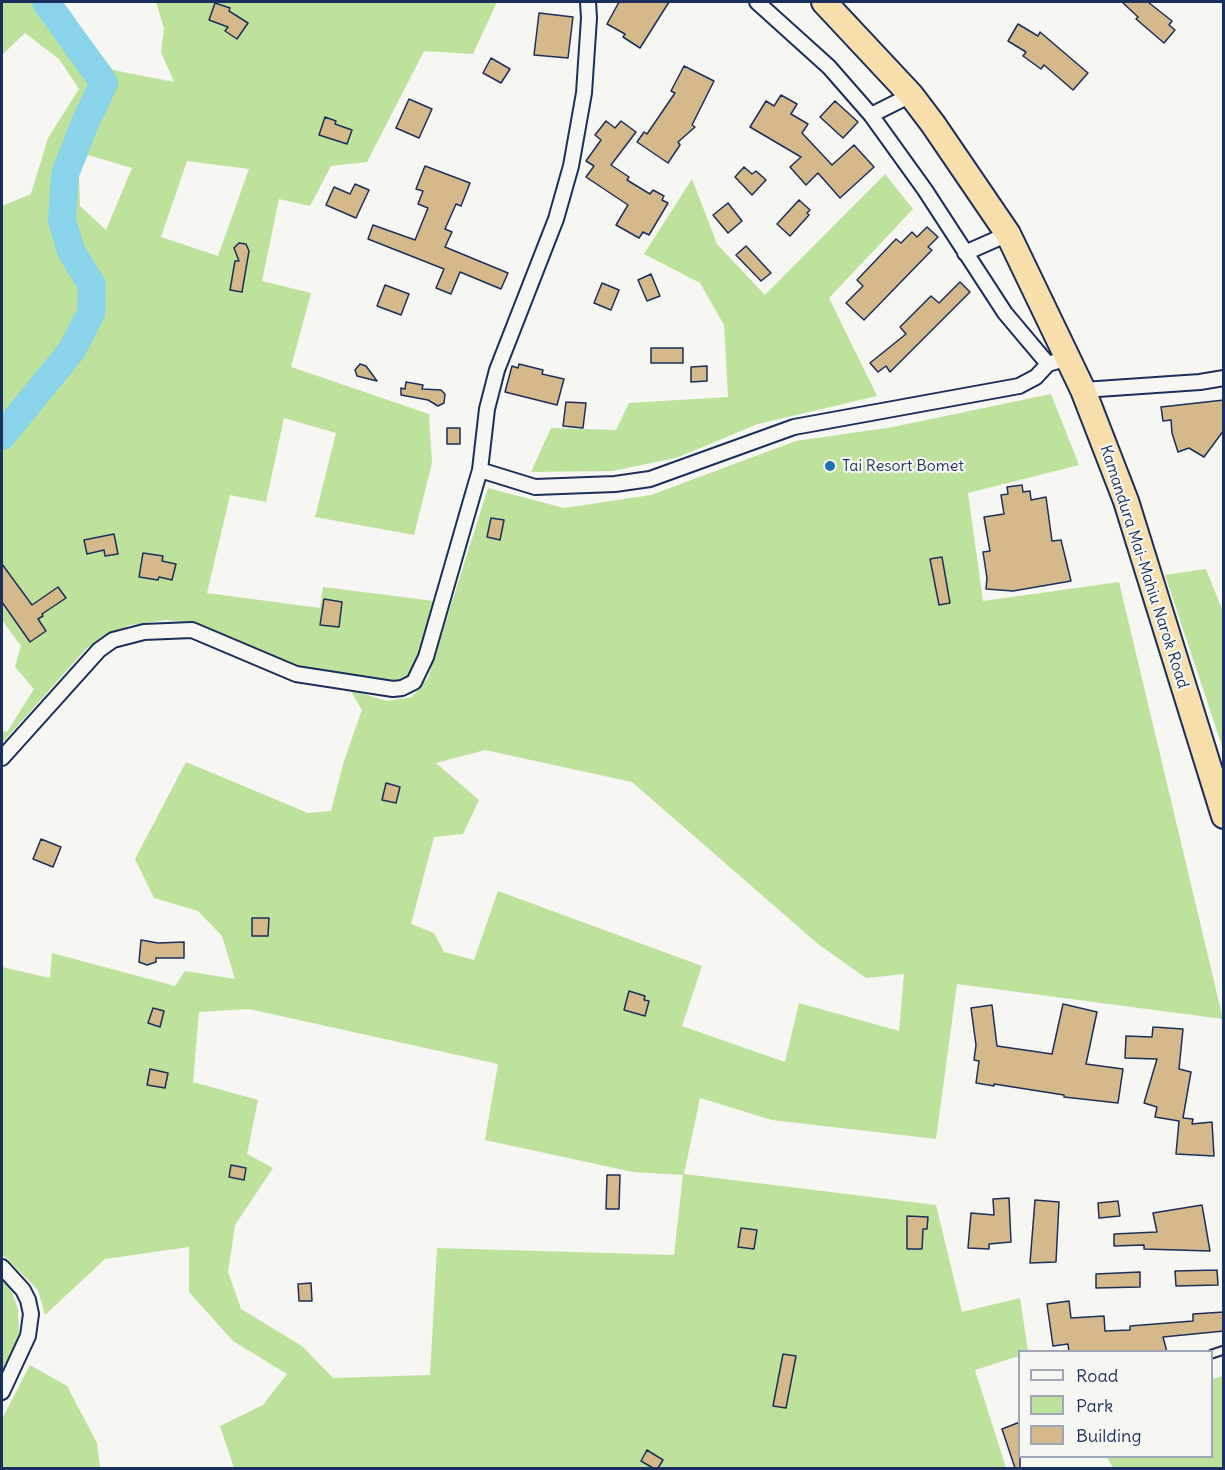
<!DOCTYPE html>
<style>
body{margin:0}
#map{position:relative;width:1225px;height:1470px;overflow:hidden;background:#f6f6f2;font-family:Delius,sans-serif}
canvas{display:block}
.frame{position:absolute;inset:0;border:3px solid #1b2f5e;pointer-events:none}
.legend{position:absolute;left:1018px;top:1350px;width:195px;height:108px;box-sizing:border-box;background:#f6f6f2;border:2px solid #9ea6b7;margin:0;padding:8px 10px;list-style:none;font-size:18px;color:#1b2f5e}
.legend li{display:flex;align-items:center;gap:12px;height:30px}
.legend b{width:30px;border:2px solid #9ea6b7}
</style>
<div id="map">
<canvas width="1225" height="1470"></canvas>
<div class="frame"></div>
<ul class="legend">
<li><b style="height:8px;background:#f6f6f2"></b>Road</li>
<li><b style="height:16px;background:#bee19b"></b>Park</li>
<li><b style="height:16px;background:#d5b98a"></b>Building</li>
</ul>
</div>
<script>
const context = document.querySelector('canvas').getContext('2d');
context.lineJoin = 'round';
function fill(path, color) { context.fillStyle = color; context.fill(path, 'evenodd'); }
const shape = rows => new Path2D(rows.map(r => 'M' + r).join(''));
function stroke(path, color, width, dash) { context.strokeStyle = color; context.lineWidth = width; context.lineCap = dash ? 'butt' : 'round'; context.setLineDash(dash || []); context.stroke(path); }
function drawText(font, color, halo, rows, align = 'center') {
  context.font = font + ' Delius,sans-serif'; context.lineWidth = 4.5; context.setLineDash([]); context.textBaseline = 'middle'; context.strokeStyle = halo; context.fillStyle = color; for (const [text, x, y, turn = 0] of rows) {
    context.save(); context.translate(x, y); context.rotate((+turn || 0) * Math.PI / 180); context.textAlign = isNaN(turn) ? turn : align; if (halo) context.strokeText(text, 0, 0); context.fillText(text, 0, 0); context.restore();
  }
}
const green = shape([
 [2,2,61,2,113,70,174,82,161,52,164,28,156,2,497,2,473,54,424,51,367,162,331,166,310,206,279,199,262,281,311,293,291,367,429,414,432,463,414,535,315,517,336,433,284,418,266,502,230,495,207,593,320,608,323,587,434,601,421,646,410,675,392,683,298,670,199,624,167,620,130,625,87,648,2,743,2,731,7,732,34,689,15,667,21,646,2,620,2,206,31,194,48,138,79,89,59,59,25,33,2,55],
 [88,155,132,168,106,230,80,206,79,175],
 [187,161,249,169,218,256,161,237],
 [885,174,913,209,829,298,877,396,758,424,676,458,612,471,531,472,551,428,616,430,629,403,728,397,724,325,700,283,644,254,692,179,717,244,765,295],
 [1051,394,1079,465,968,493,983,601,1119,582,1223,1019,957,984,936,1139,772,1120,700,1098,684,1174,936,1205,962,1312,1020,1298,1028,1351,1020,1352,1019,1356,975,1370,1006,1468,234,1468,220,1426,263,1405,287,1374,233,1341,189,1292,189,1247,105,1259,45,1315,38,1290,2,1254,2,967,50,978,52,953,175,986,185,971,235,979,222,936,198,911,154,898,135,859,186,762,308,813,331,811,344,761,362,710,350,690,387,701,412,697,428,678,488,488,564,508,651,495,796,441,893,427],
 [485,750,632,782,818,944,866,978,904,974,899,1031,799,1003,785,1062,682,1026,702,966,498,891,474,960,444,952,434,933,411,924,434,837,463,834,479,800,436,763],
 [249,1009,498,1064,485,1140,633,1172,683,1175,674,1255,437,1248,430,1375,333,1378,302,1346,241,1309,228,1272,235,1225,273,1168,247,1154,258,1100,193,1082,199,1012],
 [1206,569,1223,612,1223,749,1165,575],
 [2,1273,9,1283,18,1309,19,1335,2,1376],
 [30,1365,67,1386,97,1443,100,1468,2,1468,2,1419],
 [1223,1376,1223,1468,1113,1468,1107,1457,1212,1456,1212,1379]
]);
const river = shape([
 [2,436,72,350,91,313,92,285,71,251,62,220,65,174,85,123,104,83,46,2]
]);
const building = shape([
 [619,2,669,2,640,48,623,37,625,34,607,24,619,2],
 [1122,2,1148,2,1172,21,1169,25,1175,30,1164,43,1136,19,1138,17,1122,2],
 [215,3,230,8,229,11,248,23,237,39,225,31,228,27,209,20,215,3],
 [539,13,573,17,568,58,534,55,539,13],
 [1018,24,1038,36,1040,32,1088,73,1073,90,1044,65,1041,69,1023,56,1026,52,1008,41,1018,24],
 [491,58,510,69,501,83,483,73,491,58],
 [684,66,714,81,692,125,695,127,678,142,680,145,668,163,637,142,644,132,647,134,675,93,671,91,684,66],
 [781,95,797,104,791,114,808,124,802,133,832,165,854,145,874,167,840,198,818,173,806,185,790,167,801,157,750,127,766,101,774,106,781,95],
 [409,99,432,109,419,138,396,128,409,99],
 [835,101,858,122,843,138,820,117,835,101],
 [325,117,336,121,335,124,352,130,347,144,319,135,325,117],
 [606,121,615,128,621,121,636,132,611,165,629,177,627,180,650,194,653,190,664,196,662,200,668,203,649,235,643,232,639,238,616,225,628,205,586,177,594,166,586,161,601,140,595,135,606,121],
 [425,166,470,183,461,206,456,204,445,229,452,232,445,247,508,273,501,289,460,272,451,294,436,288,444,269,368,239,373,225,415,240,428,208,418,204,423,191,416,189,425,166],
 [744,167,752,174,756,171,766,180,752,195,735,177,744,167],
 [355,184,369,190,356,218,326,205,334,187,350,194,355,184],
 [799,200,810,210,807,213,809,215,790,236,777,224,799,200],
 [728,203,742,221,728,233,713,215,728,203],
 [927,227,938,237,928,247,932,250,864,320,846,303,863,286,857,280,896,239,901,243,912,232,917,237,927,227],
 [239,243,246,244,249,251,242,292,230,290,235,261,239,261,234,248,239,243],
 [746,246,771,273,761,281,736,255,746,246],
 [651,274,660,296,647,301,638,280,651,274],
 [960,282,970,292,890,372,886,366,878,372,870,363,906,334,900,327,931,296,939,303,960,282],
 [602,283,619,290,611,310,594,303,602,283],
 [385,285,409,294,401,315,377,306,385,285],
 [651,348,683,348,683,363,651,363,651,348],
 [360,364,366,366,377,381,357,376,355,370,360,364],
 [519,364,543,370,542,374,564,379,557,405,505,392,512,366,518,368,519,364],
 [707,366,707,381,691,382,691,367,707,366],
 [406,382,423,385,422,389,441,390,445,394,444,403,438,406,428,400,401,395,401,388,405,389,406,382],
 [1224,400,1224,430,1204,457,1189,448,1178,452,1172,433,1171,420,1163,421,1161,407,1224,400],
 [566,402,586,403,583,428,563,426,566,402],
 [447,428,460,428,460,444,447,444,447,428],
 [1022,485,1023,492,1030,491,1031,500,1046,497,1052,541,1061,540,1071,581,1013,591,986,589,987,578,983,552,990,551,984,517,1004,514,1001,495,1008,494,1007,487,1022,485],
 [491,518,504,520,500,540,487,537,491,518],
 [114,534,118,554,105,556,104,550,87,554,84,540,114,534],
 [143,553,163,556,162,561,176,564,172,580,159,577,158,580,139,577,143,553],
 [942,557,950,603,939,605,930,559,942,557],
 [2,564,32,605,58,587,66,598,42,614,43,616,38,619,46,631,30,642,2,602,2,564],
 [324,599,342,602,339,627,320,625,324,599],
 [386,783,400,787,396,803,382,800,386,783],
 [41,839,61,847,53,867,33,859,41,839],
 [252,918,269,918,268,936,252,936,252,918],
 [141,940,158,943,184,942,184,958,156,958,156,962,147,965,139,962,141,940],
 [629,991,645,996,644,1000,649,1001,645,1016,624,1010,629,991],
 [1063,1004,1097,1012,1086,1064,1123,1069,1118,1103,1064,1097,1064,1095,994,1084,994,1086,976,1083,979,1061,974,1060,976,1045,971,1008,992,1005,997,1046,1052,1054,1063,1004],
 [153,1008,164,1011,160,1027,148,1023,153,1008],
 [1153,1027,1183,1029,1179,1069,1191,1072,1183,1118,1193,1119,1192,1124,1212,1122,1214,1156,1176,1154,1179,1121,1155,1117,1157,1107,1144,1103,1157,1059,1125,1058,1126,1036,1152,1037,1153,1027],
 [150,1069,168,1073,165,1088,147,1085,150,1069],
 [231,1165,246,1168,244,1180,229,1177,231,1165],
 [607,1175,620,1175,619,1209,606,1209,607,1175],
 [1009,1198,1011,1242,989,1244,989,1249,968,1248,971,1213,994,1215,993,1199,1009,1198],
 [1035,1200,1059,1202,1056,1262,1030,1263,1035,1200],
 [1118,1201,1120,1216,1099,1218,1098,1203,1118,1201],
 [1202,1205,1210,1251,1144,1249,1144,1245,1114,1246,1114,1234,1157,1232,1153,1213,1202,1205],
 [907,1216,928,1217,927,1229,923,1229,922,1249,907,1249,907,1216],
 [741,1228,757,1230,754,1249,738,1247,741,1228],
 [1217,1270,1218,1285,1176,1286,1175,1271,1217,1270],
 [1140,1272,1140,1287,1096,1288,1096,1274,1140,1272],
 [311,1283,312,1301,299,1301,298,1284,311,1283],
 [1069,1301,1071,1318,1104,1316,1105,1331,1130,1330,1130,1326,1193,1321,1193,1314,1224,1312,1224,1331,1163,1337,1167,1352,1069,1352,1068,1344,1053,1346,1047,1304,1069,1301],
 [783,1354,796,1356,786,1408,773,1406,783,1354],
 [1020,1422,1020,1468,1015,1468,1002,1429,1020,1422],
 [647,1450,663,1460,658,1468,653,1468,641,1461,647,1450]
]);
const lane = shape([
 [1212,1354,1224,1350]
]);
const street = shape([
 [757,2,829,67,871,115,925,190,1005,313,1048,364],
 [871,115,911,95],
 [965,253,1008,234],
 [1083,390,1200,382,1224,378],
 [480,470,535,487,615,484,650,479,794,427,1019,386,1036,377,1048,364,1068,358],
 [2,758,99,650,113,640,144,632,192,630,296,674,393,689,402,688,414,682,426,657,475,487,480,470,487,409,497,370,556,219,571,166,584,93,589,18,588,2],
 [2,1267,23,1290,28,1300,31,1314,28,1336,2,1392]
]);
const highway = shape([
 [824,2,911,95,933,124,1008,234,1083,390,1126,501,1224,816]
]);
const markers = [
 [830,466,6,"#1f6fb2"]
];
const poiNames = [
 ["Tai Resort Bomet",842,466]
];
const streetNames = [
 ["Kamandura Mai-Mahiu Narok Road",1144,567,72]
];
fill(green, '#bee19b');
stroke(river, '#89d4ea', 28);
fill(building, '#d5b98a');
stroke(building, '#1b2f5e', 1.5);
stroke(lane, '#1b2f5e', 11);
stroke(street, '#1b2f5e', 18);
stroke(highway, '#1b2f5e', 28);
stroke(lane, '#f6f6f2', 7);
stroke(street, '#f6f6f2', 14);
stroke(highway, '#f8deab', 24);
for (const [x, y, r, color] of markers) { const dot = new Path2D(); dot.arc(x, y, r, 0, 2 * Math.PI); context.fillStyle = color; context.fill(dot); stroke(dot, '#f6f6f2', 2); }
drawText('16px', '#1b2f5e', '#f6f6f2', poiNames, 'left');
drawText('16px', '#1b2f5e', '#f6f6f2', streetNames);
</script>
